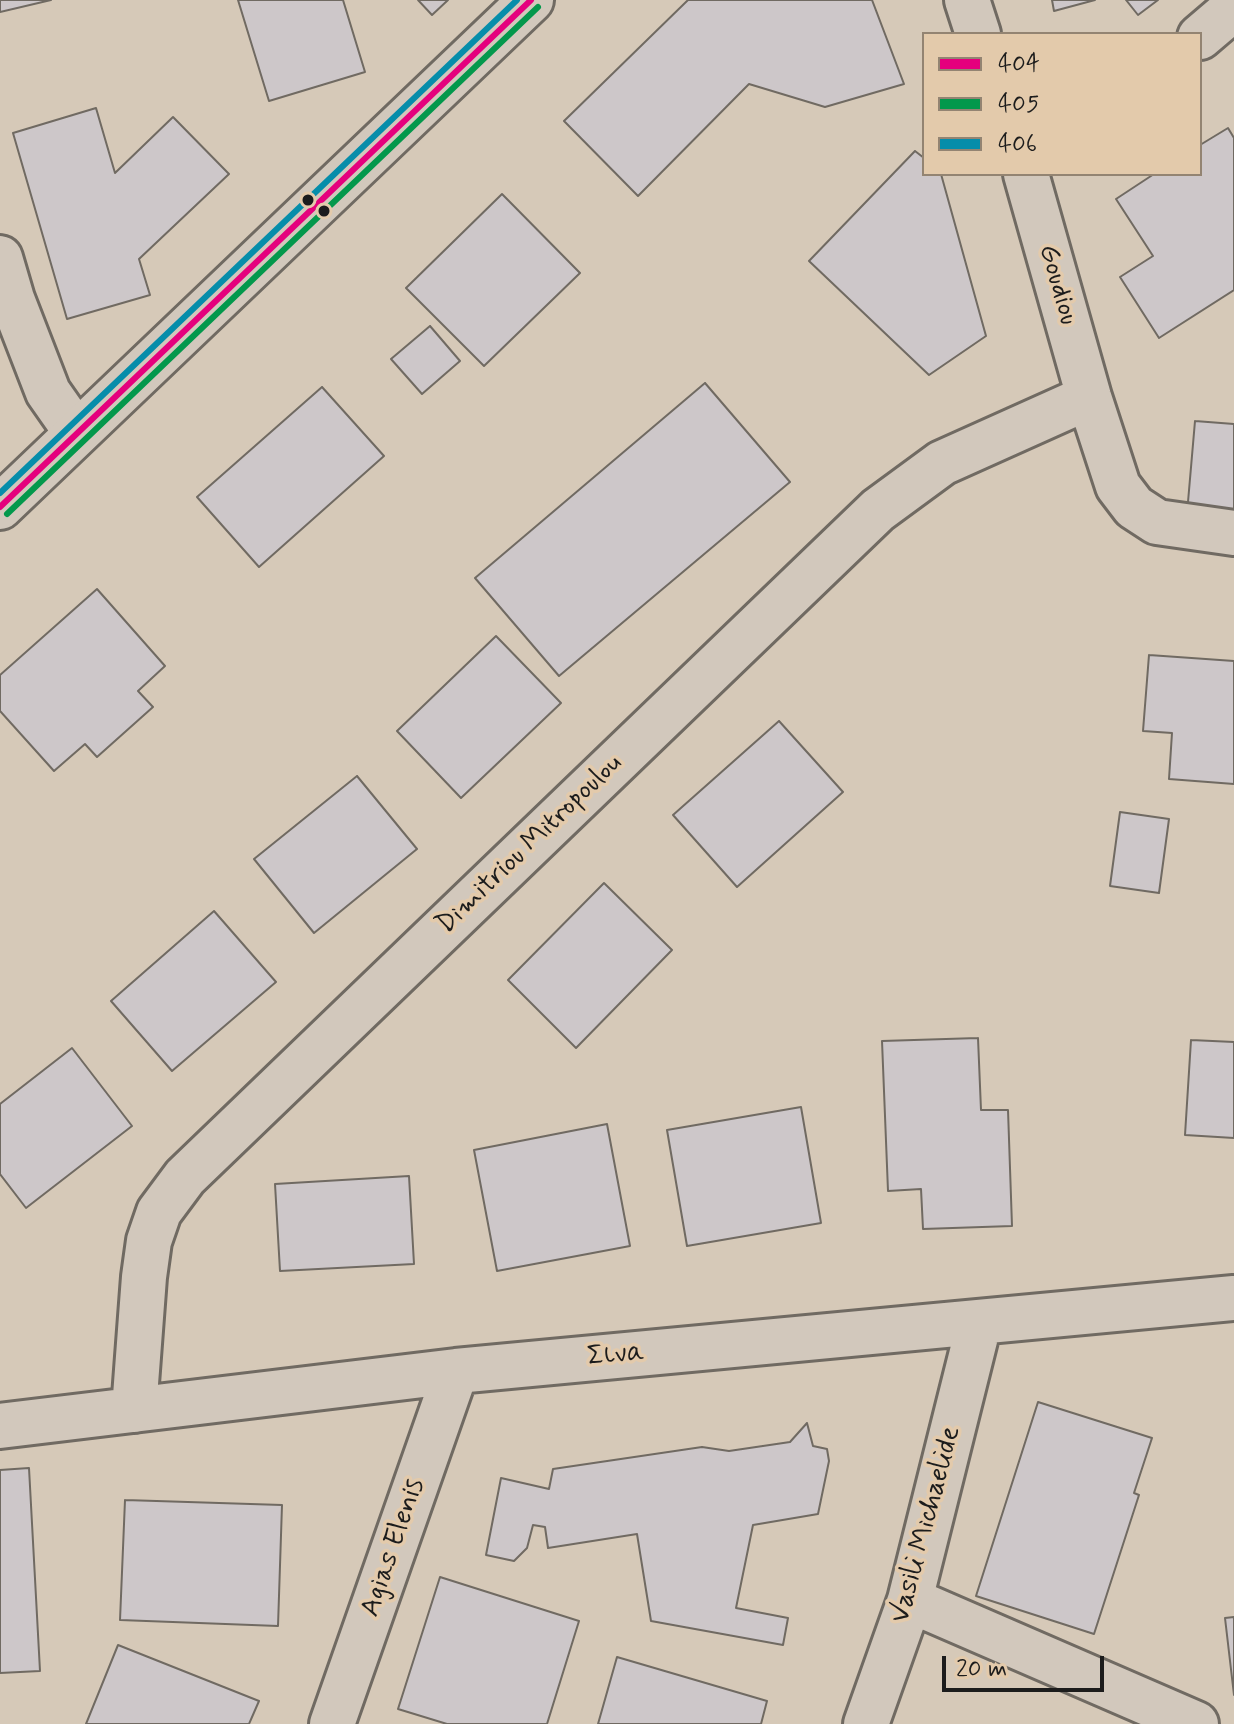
<!DOCTYPE html>
<meta charset="utf-8">
<style>
body{margin:0}
#map{position:relative;width:1234px;height:1724px;overflow:hidden;background:#d6c9b8;font-family:Mynerve,sans-serif}
canvas{display:block}
.legend{position:absolute;left:922px;top:32px;width:280px;height:144px;box-sizing:border-box;background:#e3caab;border:2px solid #938472;margin:0;padding:10px 14px;list-style:none;font-size:24px;color:#1c1c1c}
.legend li{display:flex;align-items:center;gap:16px;height:40px}
.legend b{width:40px;border:2px solid #938472}
.scale{position:absolute;left:942px;top:1656px;width:162px;height:36px;box-sizing:border-box;border:4px solid #1c1c1c;border-top:0;padding-left:10px;font-size:24px;line-height:28px;white-space:nowrap;color:#1c1c1c;-webkit-text-stroke:6px #e3caab;paint-order:stroke}
</style>
<div id="map">
<canvas width="1234" height="1724"></canvas>
<ul class="legend">
<li><b style="height:10px;background:#e5007d"></b>404</li>
<li><b style="height:10px;background:#03984c"></b>405</li>
<li><b style="height:10px;background:#068daa"></b>406</li>
</ul>
<div class="scale">20 m</div>
</div>
<script>
const context = document.querySelector('canvas').getContext('2d');
context.lineJoin = 'round';
function fill(path, color) { context.fillStyle = color; context.fill(path, 'evenodd'); }
const shape = rows => new Path2D(rows.map(r => 'M' + r).join(''));
function stroke(path, color, width, dash) { context.strokeStyle = color; context.lineWidth = width; context.lineCap = dash ? 'butt' : 'round'; context.setLineDash(dash || []); context.stroke(path); }
function drawText(font, color, halo, rows, align = 'center') {
  context.font = font + ' Mynerve,sans-serif'; context.lineWidth = 7; context.setLineDash([]); context.textBaseline = 'middle'; context.strokeStyle = halo; context.fillStyle = color; for (const [text, x, y, turn = 0] of rows) {
    context.save(); context.translate(x, y); context.rotate((+turn || 0) * Math.PI / 180); context.textAlign = isNaN(turn) ? turn : align; if (halo) context.strokeText(text, 0, 0); context.fillText(text, 0, 0); context.restore();
  }
}
const building = shape([
 [0,0,51,0,0,12,0,0],
 [238,0,343,0,365,72,269,101,238,0],
 [418,0,448,0,432,15,418,0],
 [688,0,872,0,904,84,825,107,749,84,638,196,564,121,688,0],
 [1052,0,1095,0,1054,11,1052,0],
 [1126,0,1158,0,1138,15,1126,0],
 [96,108,115,173,173,117,229,174,139,259,150,295,67,319,13,133,96,108],
 [1228,128,1234,138,1234,290,1159,338,1120,277,1153,256,1116,199,1154,174,1200,174,1200,145,1228,128],
 [915,151,924,158,924,174,941,174,986,336,929,375,809,261,915,151],
 [502,194,580,273,484,366,406,288,502,194],
 [430,326,460,361,422,394,391,359,430,326],
 [705,383,790,482,559,676,475,578,705,383],
 [322,387,384,456,259,567,197,497,322,387],
 [1195,421,1234,424,1234,528,1186,525,1195,421],
 [97,589,165,666,138,691,153,707,97,757,85,744,54,771,0,711,0,675,97,589],
 [496,636,561,703,461,798,397,731,496,636],
 [1149,655,1234,661,1234,784,1169,779,1172,733,1143,731,1149,655],
 [779,721,843,792,737,887,673,815,779,721],
 [357,776,417,849,314,933,254,859,357,776],
 [1120,812,1169,819,1159,893,1110,886,1120,812],
 [604,883,672,950,576,1048,508,980,604,883],
 [214,911,276,982,172,1071,111,1001,214,911],
 [978,1038,981,1110,1008,1110,1012,1226,923,1229,921,1189,888,1191,882,1041,978,1038],
 [1191,1040,1234,1042,1234,1138,1185,1135,1191,1040],
 [72,1048,132,1126,26,1208,0,1174,0,1104,72,1048],
 [801,1107,821,1223,687,1246,667,1130,801,1107],
 [607,1124,630,1246,497,1271,474,1150,607,1124],
 [409,1176,414,1264,280,1271,275,1184,409,1176],
 [1038,1402,1152,1438,1134,1493,1139,1495,1094,1634,976,1596,1038,1402],
 [807,1423,813,1446,827,1449,829,1461,818,1514,753,1525,736,1608,788,1618,783,1645,651,1621,637,1534,548,1548,545,1527,533,1525,527,1548,514,1561,486,1555,501,1478,549,1489,553,1469,702,1447,729,1451,790,1442,807,1423],
 [29,1468,40,1671,0,1673,0,1470,29,1468],
 [125,1500,282,1505,278,1626,120,1620,125,1500],
 [440,1577,579,1621,547,1724,447,1724,398,1709,440,1577],
 [1234,1617,1234,1695,1225,1618,1234,1617],
 [118,1645,259,1701,249,1724,86,1724,118,1645],
 [617,1657,767,1701,761,1724,598,1724,617,1657]
]);
const minor = shape([
 [967,0,978,34],
 [1200,37,1234,8],
 [1026,174,1089,397,1118,486,1134,507,1157,522,1234,533],
 [0,258,12,299,48,392,76,432],
 [134,1410,144,1277,149,1241,159,1212,185,1177,878,510,942,463,1089,397],
 [0,1426,456,1371,1234,1298],
 [910,1600,1196,1724],
 [332,1724,456,1371],
 [866,1724,910,1600,979,1324]
]);
const secondary = shape([
 [0,507,531,0]
]);
const bus1 = shape([
 [0,507,531,0]
]);
const bus2 = shape([
 [7,514,538,7]
]);
const bus3 = shape([
 [0,493,517,0]
]);
const markers = [
 [308,200,7,"#1c1c1c"],
 [324,211,7,"#1c1c1c"]
];
const streetNames = [
 ["Goudiou",1057,285,74],
 ["Dimitriou Mitropoulou",530,845,-44],
 ["Σινα",616,1356,-5],
 ["Vasili Michaelide",927,1525,-75],
 ["Agias Elenis",394,1548,-71]
];
fill(building, '#cdc7c9');
stroke(building, '#706a62', 2);
stroke(minor, '#706a62', 50);
stroke(secondary, '#706a62', 50);
stroke(minor, '#d2c8bc', 44);
stroke(secondary, '#d2c8bc', 44);
stroke(bus1, '#e5007d', 6);
stroke(bus2, '#03984c', 6);
stroke(bus3, '#068daa', 6);
for (const [x, y, r, color] of markers) { const dot = new Path2D(); dot.arc(x, y, r, 0, 2 * Math.PI); context.fillStyle = color; context.fill(dot); stroke(dot, '#e3caab', 3); }
drawText('28px', '#1c1c1c', '#e3caab', streetNames);
</script>
